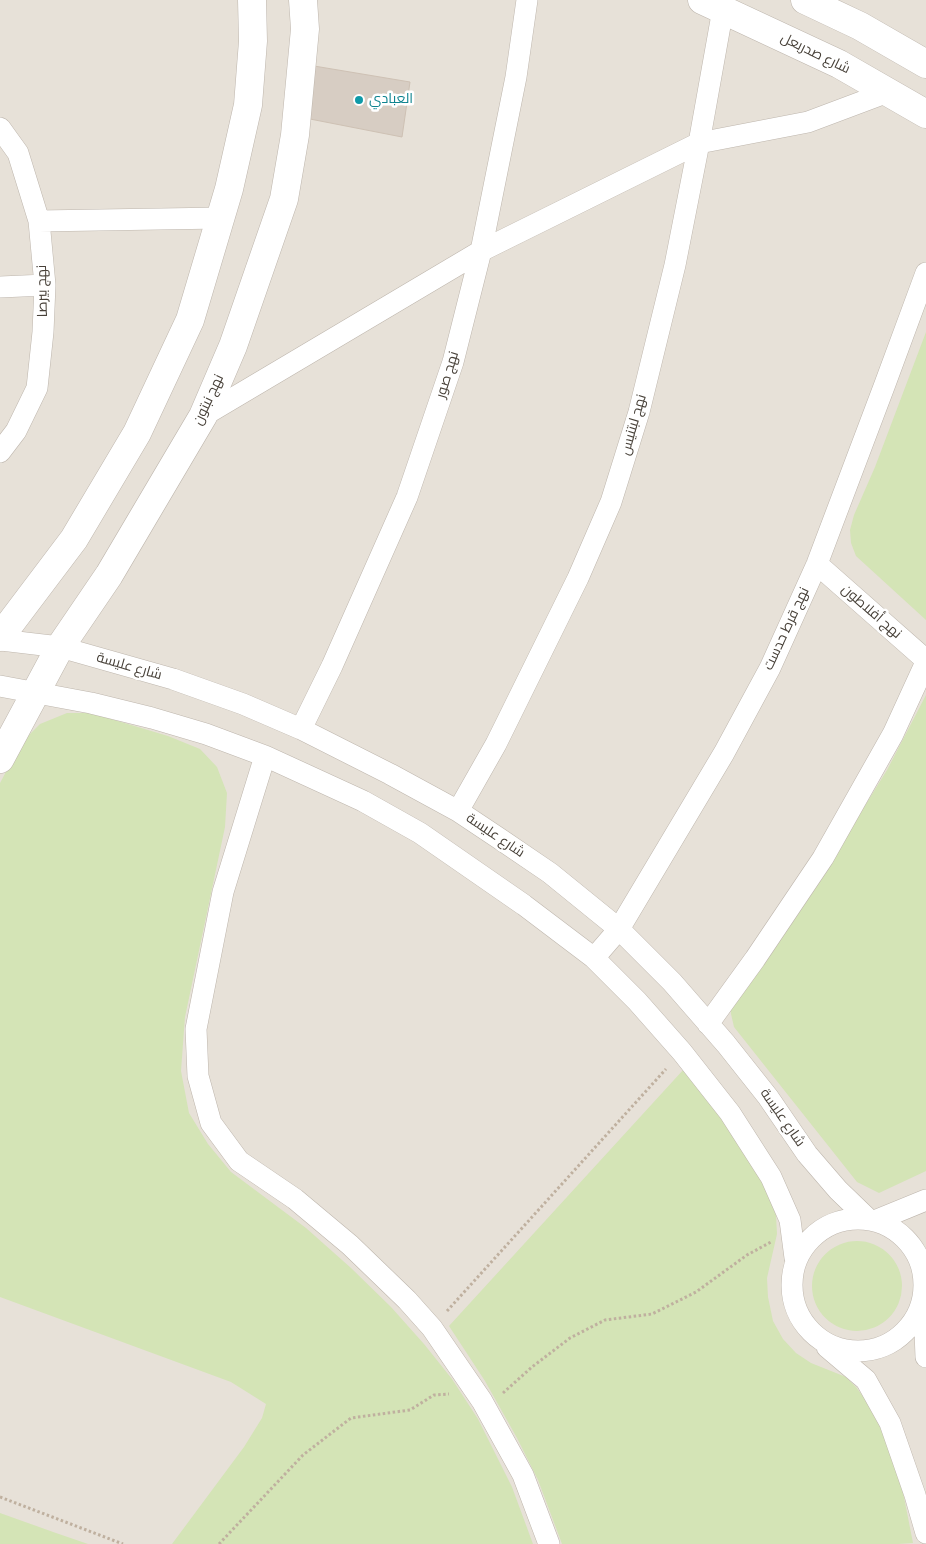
<!DOCTYPE html>
<meta charset="utf-8">
<style>
body{margin:0}
canvas{display:block;background:#f3efea}
</style>
<canvas width="926" height="1544"></canvas>
<script>
const context = document.querySelector('canvas').getContext('2d');
context.lineJoin = 'round';
function fill(path, color) { context.fillStyle = color; context.fill(path, 'evenodd'); }
const shape = rows => new Path2D(rows.map(r => 'M' + r).join(''));
function stroke(path, color, width, dash) { context.strokeStyle = color; context.lineWidth = width; context.lineCap = dash ? 'butt' : 'round'; context.setLineDash(dash || []); context.stroke(path); }
function drawText(font, color, halo, rows, align = 'center') {
  context.font = font + ' "Titillium Web",Cairo,sans-serif'; context.lineWidth = 5; context.setLineDash([]); context.textBaseline = 'middle'; context.strokeStyle = halo; context.fillStyle = color; for (const [text, x, y, turn = 0] of rows) {
    context.save(); context.translate(x, y); context.rotate((+turn || 0) * Math.PI / 180); context.textAlign = isNaN(turn) ? turn : align; if (halo) context.strokeText(text, 0, 0); context.fillText(text, 0, 0); context.restore();
  }
}
const residential = shape([
 [0,0,926,0,926,1544,0,1544]
]);
const green = shape([
 [926,332,926,620,856,556,851,543,850,530,854,515,875,467],
 [926,695,926,1171,879,1193,857,1182,734,1027,731,1014,730,999,853,825,887,770],
 [67,713,91,713,168,736,200,749,217,767,227,793,225,827,185,1017,181,1071,189,1113,208,1144,231,1172,306,1228,351,1268,391,1307,424,1344,452,1379,478,1419,512,1487,533,1544,172,1544,244,1447,262,1418,266,1404,231,1382,0,1297,0,783,22,742,40,724],
 [684,1069,705,1094,767,1188,776,1215,777,1234,767,1278,768,1297,773,1321,783,1339,796,1353,811,1363,846,1377,856,1387,871,1407,883,1428,901,1482,913,1543,898,1544,562,1544,538,1480,517,1438,485,1381,449,1326],
 '812 1286a45 45 0 1 1 90 0a45 45 0 1 1-90 0Z',
 [0,1513,56,1533,88,1544,0,1544]
]);
const building = shape([
 [314,66,410,82,402,137,310,119,314,66]
]);
const path = shape([
 [447,1311,666,1069],
 [503,1393,532,1367,570,1338,605,1320,652,1314,696,1292,747,1255,771,1242],
 [0,1497,123,1544],
 [219,1544,303,1455,351,1418,410,1410,434,1395,449,1394]
]);
const minor = shape([
 [0,128,18,153,39,221,45,285,43,332,37,388,16,431,0,452],
 [39,221,221,218],
 [0,287,45,285],
 [203,416,481,251,699,143,808,122,888,92],
 [817,564,926,660],
 [0,640,60,647,173,679,243,704,301,729,390,774,458,811,500,839,550,873,619,929,672,982,726,1044,768,1097,807,1154,838,1190,867,1218],
 [0,686,91,703,152,718,206,734,265,756,363,801,420,833,524,905,594,958,637,1001,682,1052,730,1113,771,1177,790,1220,795,1258],
 [301,729,332,666,407,497,453,362,481,251,516,77,527,0],
 [265,756,223,892,196,1029,198,1076,211,1123,239,1161,295,1199,350,1245,407,1300,432,1328,482,1401,523,1475,549,1544],
 [458,811,496,744,578,578,611,502,639,412,675,265,699,143,723,9],
 [594,958,619,929,724,753,770,668,817,564,885,384,926,273],
 [708,1024,755,959,823,858,893,734,926,662],
 '792 1285a66 66 0 1 1 132 0a66 66 0 1 1-132 0Z',
 [877,1220,926,1200],
 [924,1305,926,1357],
 [827,1347,866,1380,890,1423,915,1495,926,1533]
]);
const tertiary = shape([
 [702,0,839,64,926,114],
 [805,0,860,26,926,64],
 [0,637,74,539,137,433,190,320,229,189,248,105,253,41,252,0],
 [0,759,60,647,109,575,203,416,233,346,284,199,295,135,305,29,303,0]
]);
const markers = [
 [359,100,5,"#0f9aa8"]
];
const streetNames = [
 ["شارع صدربعل",815,54,26],
 ["نهج بيرصا",43,291,-91],
 ["نهج صور",448,375,-73],
 ["نهج نبتون",209,400,-65],
 ["نهج لبتنيس",634,425,-74],
 ["نهج أفلاطون",871,612,41],
 ["نهج قرط حدست",787,629,-65],
 ["شارع عليسة",129,667,16],
 ["شارع عليسة",495,836,34],
 ["شارع عليسة",782,1118,55]
];
const cultureNames = [
 ["العبادي",369,100]
];
fill(residential, '#e7e1d8');
fill(green, '#d4e4b6');
fill(building, '#d7cdc3');
stroke(building, '#cec1b4', 1);
stroke(minor, '#beb6ad', 22);
stroke(tertiary, '#beb6ad', 29);
stroke(path, '#bfb09f', 3, [2.5, 2.5]);
stroke(minor, '#fff', 21);
stroke(tertiary, '#fff', 28);
for (const [x, y, r, color] of markers) { const dot = new Path2D(); dot.arc(x, y, r, 0, 2 * Math.PI); context.fillStyle = color; context.fill(dot); stroke(dot, '#fff', 2); }
drawText('14px', '#474038', '#fff', streetNames);
drawText('14px', '#0d838f', '#fff', cultureNames, 'left');
</script>
